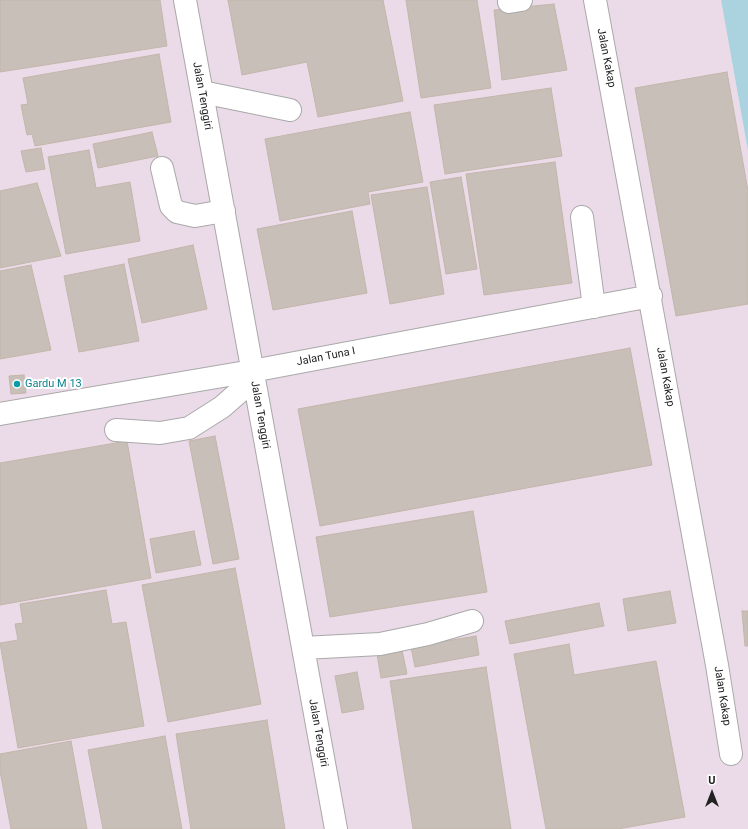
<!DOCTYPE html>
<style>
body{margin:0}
#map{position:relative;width:748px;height:829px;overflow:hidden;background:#f2efe9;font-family:Roboto,sans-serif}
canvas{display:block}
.north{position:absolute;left:692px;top:773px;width:40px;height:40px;-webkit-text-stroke:3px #fff;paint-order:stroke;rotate:0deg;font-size:11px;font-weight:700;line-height:16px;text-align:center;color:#222}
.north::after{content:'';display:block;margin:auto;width:14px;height:18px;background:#222;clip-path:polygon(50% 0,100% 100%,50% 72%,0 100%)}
</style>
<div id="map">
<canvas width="748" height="829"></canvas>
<div class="north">U</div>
</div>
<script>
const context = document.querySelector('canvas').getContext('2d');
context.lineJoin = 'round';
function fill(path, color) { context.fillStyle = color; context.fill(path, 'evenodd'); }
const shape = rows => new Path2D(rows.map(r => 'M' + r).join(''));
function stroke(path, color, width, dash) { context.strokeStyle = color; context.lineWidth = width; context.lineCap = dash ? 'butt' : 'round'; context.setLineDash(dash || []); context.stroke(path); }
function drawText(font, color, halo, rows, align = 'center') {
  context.font = font + ' Roboto,sans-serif'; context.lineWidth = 4; context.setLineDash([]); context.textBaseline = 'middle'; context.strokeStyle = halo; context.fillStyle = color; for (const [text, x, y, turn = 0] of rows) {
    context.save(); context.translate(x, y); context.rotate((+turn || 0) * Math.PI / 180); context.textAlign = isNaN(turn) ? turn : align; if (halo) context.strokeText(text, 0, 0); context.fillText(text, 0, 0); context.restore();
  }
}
const industrial = shape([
 [0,0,721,0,748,151,748,829,0,829]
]);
const water = shape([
 [721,0,748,0,748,151]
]);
const building = shape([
 [0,0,160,0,167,46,0,72,0,0],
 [228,0,383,0,403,101,318,117,307,62,242,75,228,0],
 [406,0,477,0,491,88,421,98,406,0],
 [554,4,567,70,502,80,494,10,554,4],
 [159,54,171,122,35,146,32,134,27,135,21,105,28,104,23,78,159,54],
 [727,72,748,191,748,304,676,316,635,88,727,72],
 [551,88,562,156,445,174,434,105,551,88],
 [410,112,423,182,368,192,370,204,280,221,265,139,410,112],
 [152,132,158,156,98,168,93,144,152,132],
 [41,148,45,169,26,172,21,151,41,148],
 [89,150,96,188,130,182,140,241,66,254,48,157,89,150],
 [555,162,572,283,484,295,466,174,555,162],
 [461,177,477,269,446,274,430,182,461,177],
 [37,183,61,256,0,268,0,191,37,183],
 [427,187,444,294,390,304,371,195,427,187],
 [352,211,367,293,273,310,257,229,352,211],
 [193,245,207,309,142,323,128,259,193,245],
 [124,264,139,341,79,352,64,276,124,264],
 [31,265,51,350,0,359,0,271,31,265],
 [630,348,652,465,320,526,298,409,630,348],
 [24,375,26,393,11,394,9,376,24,375],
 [215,436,239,559,213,564,189,441,215,436],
 [127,441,151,578,0,605,0,463,127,441],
 [473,511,487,592,330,617,316,537,473,511],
 [194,531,201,565,156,573,150,539,194,531],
 [235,568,261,704,168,722,142,585,235,568],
 [106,590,112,624,126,622,144,726,18,748,0,643,18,640,15,624,23,623,20,604,106,590],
 [670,591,676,623,628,631,623,599,670,591],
 [599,603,604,626,510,644,505,621,599,603],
 [742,611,748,611,748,646,745,646,742,611],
 [476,636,479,655,415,667,411,647,476,636],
 [569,644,574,675,656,661,685,817,618,829,546,829,514,654,569,644],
 [402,650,407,674,381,678,377,654,402,650],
 [486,667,511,829,413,829,390,681,486,667],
 [357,672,364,709,342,713,335,676,357,672],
 [267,720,285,829,191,829,176,734,267,720],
 [165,736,182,829,103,829,88,750,165,736],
 [71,741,87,829,11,829,0,771,0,754,71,741]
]);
const minor = shape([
 [185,0,336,829],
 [595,0,717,665,731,754],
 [509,2,521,0],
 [202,92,290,110],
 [162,168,171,206,177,212,195,216,224,211],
 [582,217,594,307],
 [0,414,252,371,651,296],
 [116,430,160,433,189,428,222,407,254,379],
 [303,648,380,644,428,634,472,621]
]);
const markers = [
 [17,384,4,"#0f9aa8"]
];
const streetNames = [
 ["Jalan Kakap",606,58,79],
 ["Jalan Tenggiri",202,96,80],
 ["Jalan Tuna I",326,357,-11],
 ["Jalan Kakap",665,377,80],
 ["Jalan Tenggiri",260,415,80],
 ["Jalan Kakap",722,696,81],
 ["Jalan Tenggiri",318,733,80]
];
const cultureNames = [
 ["Gardu M 13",25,384]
];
fill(industrial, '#ebdbe8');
fill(water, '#aad3df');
fill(building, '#c7bfb8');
stroke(building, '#c4b6ab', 1);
stroke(minor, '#a9a9a9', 24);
stroke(minor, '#fff', 22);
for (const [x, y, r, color] of markers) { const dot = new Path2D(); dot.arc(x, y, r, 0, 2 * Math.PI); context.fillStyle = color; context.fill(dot); stroke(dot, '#fff', 1.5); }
drawText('11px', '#222', '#fff', streetNames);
drawText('11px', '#0d838f', '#fff', cultureNames, 'left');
</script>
